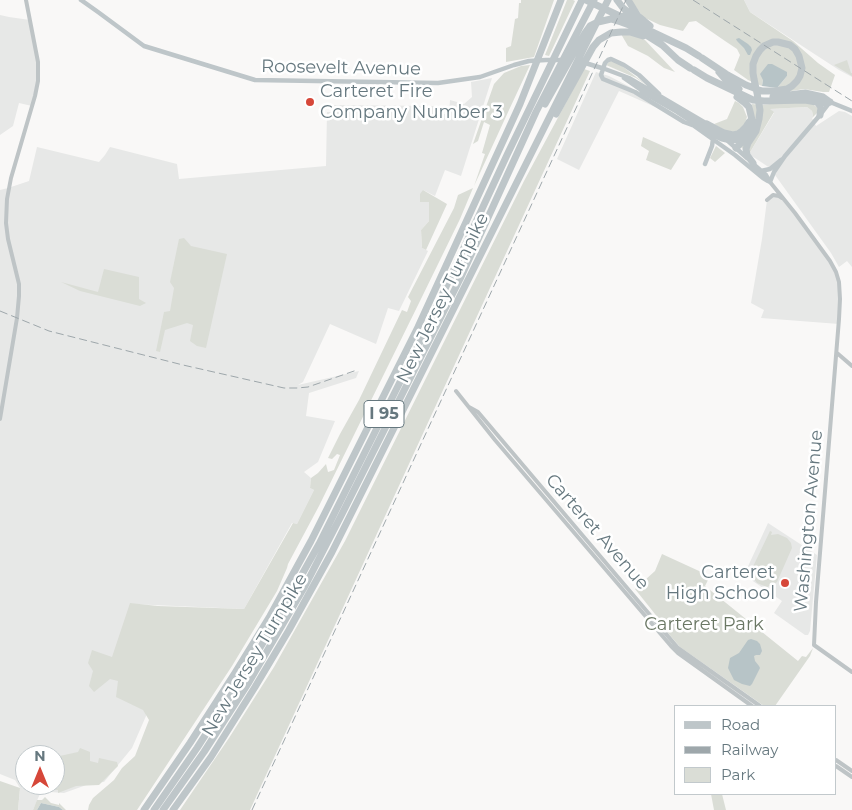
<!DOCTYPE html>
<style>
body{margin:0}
#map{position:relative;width:852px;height:810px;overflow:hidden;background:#f9f8f7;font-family:Montserrat,sans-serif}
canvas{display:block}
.legend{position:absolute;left:674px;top:705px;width:162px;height:90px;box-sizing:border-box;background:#fff;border:1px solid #c2c9cc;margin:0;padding:6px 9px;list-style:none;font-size:15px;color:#66787f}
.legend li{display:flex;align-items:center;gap:10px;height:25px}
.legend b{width:25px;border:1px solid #c2c9cc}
.north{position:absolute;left:15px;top:745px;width:50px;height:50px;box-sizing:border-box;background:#fff;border:1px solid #c2c9cc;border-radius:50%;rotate:0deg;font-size:14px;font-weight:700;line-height:20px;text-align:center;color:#66787f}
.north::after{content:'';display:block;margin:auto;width:18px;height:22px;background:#d64739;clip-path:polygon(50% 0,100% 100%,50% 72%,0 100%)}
</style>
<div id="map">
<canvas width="852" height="810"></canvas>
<ul class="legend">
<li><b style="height:6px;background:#bec6c9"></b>Road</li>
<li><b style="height:6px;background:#9ea7ab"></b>Railway</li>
<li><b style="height:14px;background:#daddd6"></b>Park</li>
</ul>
<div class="north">N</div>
</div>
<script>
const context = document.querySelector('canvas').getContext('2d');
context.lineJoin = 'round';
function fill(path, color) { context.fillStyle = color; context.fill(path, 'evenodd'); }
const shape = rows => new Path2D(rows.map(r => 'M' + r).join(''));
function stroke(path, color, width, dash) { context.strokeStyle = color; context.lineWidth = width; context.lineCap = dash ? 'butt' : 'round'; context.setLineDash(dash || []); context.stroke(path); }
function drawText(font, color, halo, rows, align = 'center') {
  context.font = font + ' Montserrat,sans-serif'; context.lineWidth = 5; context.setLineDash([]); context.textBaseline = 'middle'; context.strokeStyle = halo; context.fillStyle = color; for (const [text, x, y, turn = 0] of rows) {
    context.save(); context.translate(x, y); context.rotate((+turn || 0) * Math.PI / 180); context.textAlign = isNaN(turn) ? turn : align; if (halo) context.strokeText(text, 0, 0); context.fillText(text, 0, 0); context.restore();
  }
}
const built = shape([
 [744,0,852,0,852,77,839,70,750,12],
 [0,15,9,17,30,20,39,76,32,106,19,103,13,126,0,135],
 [596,72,609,76,630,87,662,109,662,110,619,91,579,170,557,159],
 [492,78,461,176,445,170,435,196,423,190,429,202,429,221,421,230,422,248,428,251,399,311,388,308,376,344,330,324,303,382,298,385,359,371,356,378,309,393,306,416,335,421,318,462,304,472,311,478,310,488,314,490,297,524,292,523,244,609,130,604,192,611,132,748,104,782,92,783,64,793,50,792,42,789,33,810,18,810,20,788,15,780,0,774,0,190,8,188,29,181,37,147,99,162,105,155,110,147,177,164,179,179,326,166,327,112,332,112,332,105,436,106,436,112,449,115,450,100,464,104,472,97,471,82],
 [25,755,55,755,55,785,25,785],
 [807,107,812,111,813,115,812,118,816,126,839,111,845,112,852,116,852,267,847,261,839,267,831,253,770,168,749,154,774,113,769,109],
 [773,195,786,201,830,261,839,282,839,324,761,318,764,310,751,303,762,239,767,200],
 [768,523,817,555,810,631,808,635,805,635,774,613,782,601,744,575]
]);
const green = shape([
 [521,0,554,0,534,57,506,62,506,48,511,46,515,19,518,18,519,3,521,3],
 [567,0,573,0,575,1,549,56,545,55],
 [631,0,744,0,750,12,793,41,818,63,835,75,829,92,823,92,804,89,785,92,777,88,787,76,763,80,762,86,748,80,734,70,740,55,737,49,725,41,696,21,689,22,683,31,660,25,643,17],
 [621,34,635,35,645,40,675,72,664,68,648,56,628,46],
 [847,60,851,73,852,73,852,76,834,65],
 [610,61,617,62,649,87,636,78,606,65],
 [530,65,509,110,474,186,485,154,482,153,490,125,484,122,478,141,473,144,494,84,504,73,521,66],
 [584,69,590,71,437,403,250,810,180,810,229,738,274,667,345,541,524,181],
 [735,101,739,103,743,107,747,117,744,126,736,132,726,131,714,124,727,119],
 [777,103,811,103,818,108,817,113,812,118,813,115,812,111,807,107,770,109,774,112,749,154,741,147,754,122,752,104,762,105],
 [643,137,681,154,671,170,646,160,649,151,641,146],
 [716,146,725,153,715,162,710,158],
 [473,188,460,219,420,301,319,506,288,564,287,568,277,591,232,666,137,810,88,810,89,805,93,798,114,780,122,768,135,756,149,720,143,710,116,697,118,681,110,679,94,692,89,686,93,671,88,663,92,650,112,657,130,603,158,606,244,609,293,523,297,524,314,490,310,488,311,478,318,473,326,464,328,472,334,470,340,455,337,454,332,459,328,458,340,434,359,400,402,310,407,312,411,301,408,297,454,208,458,195],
 [423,190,447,204,426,250,422,248,421,230,429,221,429,202,420,202,420,194],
 [184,238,191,246,227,254,206,348,197,346,190,341,193,325,187,323,165,330,160,352,156,351,164,312,170,311,174,288,170,282,179,239],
 [104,269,139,277,139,299,146,303,140,306,80,291,61,282,98,292],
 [770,531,772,532,771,535,778,534,787,538,791,543,792,548,777,582,772,585,767,587,757,583,752,576,751,578,748,577],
 [662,554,710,576,705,586,798,661,802,656,806,657,813,648,810,656,775,706,764,706,680,647,662,626,663,624,635,589,655,571],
 [80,748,90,752,90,761,98,763,99,758,117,762,118,766,99,785,76,786,58,793,58,790,42,789,43,785,55,785,55,757,78,752],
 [0,781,20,788,18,810,0,810],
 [711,794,722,794,726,810,714,810],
 [45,797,51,803,59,805,59,803,66,810,63,810,59,807,41,803,37,810,33,810,37,800,42,800]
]);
const water = shape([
 [739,38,748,44,751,47,752,50,750,55,748,55,744,48,737,41,736,39],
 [768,64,772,64,787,72,787,76,777,88,762,86,763,80,760,74],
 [751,639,757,641,760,644,762,651,760,655,756,655,754,656,755,661,759,666,760,668,752,684,750,686,742,684,734,680,728,668,730,658,739,653,748,640],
 [41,803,59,807,63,810,37,810]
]);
const tertiary = shape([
 [770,182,795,213,830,261,836,272,839,282,840,299,839,319,816,602,814,645,852,672],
 [767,200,773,195,779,196,782,198],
 [837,353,852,366],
 [456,391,495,440,671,646,678,653,752,706],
 [469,407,478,412,678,648,760,706],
 [0,419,17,318,19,296,19,284,8,239,6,223,7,199,11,178,35,96,38,81,38,62,26,0],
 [836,760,852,771],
 [836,766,852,777]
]);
const secondary = shape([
 [81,0,98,12,144,46,255,80,438,83,480,77,514,65,529,61,546,60,564,60],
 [582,62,605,69,629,78,709,125],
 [624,78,644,92],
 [659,94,639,75,624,65,611,59,608,60,605,63,601,75,603,79,635,92,684,122,692,125],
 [690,123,735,155,763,178,768,181],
 [728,141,747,158],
 [752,163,766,175,770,182],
 [705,164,712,146,713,139],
 [761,171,770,169,781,160],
 [770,182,774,172,785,156,820,115,830,102,852,111]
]);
const motorway = shape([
 [586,0,628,20],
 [617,0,623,8,637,19],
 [628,0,638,16,650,26],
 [624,16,648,30,686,48,699,56],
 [659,42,678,60,690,68],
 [702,58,726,74,746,85,754,88,758,90,762,91,774,91,787,89,792,86,797,81,800,76,802,68,799,56,795,49,790,45,778,42,773,42,764,46,760,50,756,56,753,64,753,73,754,79,757,93,760,110,759,119,756,131,748,143,746,149,747,155,753,163],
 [694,70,707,78,753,100,764,101,805,100,822,103,830,102],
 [719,72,725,79,739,89],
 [643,91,678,111,713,134,722,138,731,140,740,139,746,136,753,129],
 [773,97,805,93,823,97,830,102],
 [817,102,821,107,820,115],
 [545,104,585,33,590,26,598,22,611,19,621,22,632,26,662,45],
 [556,114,593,47,599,40,611,33,621,32,630,32,643,36],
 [707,124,724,133,733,135,738,134,742,131,746,127,749,122],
 [736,148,744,140,748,135,752,120,749,107,745,103,737,97],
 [144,810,190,743,235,673,270,616,311,541,418,327,520,104,561,0],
 [154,810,197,748,242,678,276,621,319,544,425,332,507,155,582,0],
 [163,810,204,752,249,682,305,586,342,514,460,279,536,112,594,0],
 [173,810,211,757,255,687,289,630,332,552,608,0]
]);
const rail = shape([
 [693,0,852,101],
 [0,311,49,331,183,365,284,388,297,388,308,387,357,370],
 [252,810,626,0]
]);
const markers = [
 [310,102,5,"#d64739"],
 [785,583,5,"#d64739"]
];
const shields = [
 [384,414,40]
];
const shieldNames = [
 ["I 95",384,414]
];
const streetNames = [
 ["Roosevelt Avenue",341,68,1],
 ["New Jersey Turnpike",443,298,-64],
 ["Washington Avenue",809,521,-85],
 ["Carteret Avenue",597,532,49],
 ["New Jersey Turnpike",255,655,-59]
];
const poiNames = [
 ["Carteret Fire",320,92],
 ["Company Number 3",320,113],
 ["Carteret",775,573,"right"],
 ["High School",775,594,"right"]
];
const parkNames = [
 ["Carteret Park",704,625]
];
fill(built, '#e7e8e7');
fill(green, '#daddd6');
fill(water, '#b7c4c7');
stroke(tertiary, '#bec4c6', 4);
stroke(secondary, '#bec6c9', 4.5);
stroke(motorway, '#bec6c9', 7);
stroke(rail, '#9ea7ab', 1, [8, 4]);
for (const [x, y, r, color] of markers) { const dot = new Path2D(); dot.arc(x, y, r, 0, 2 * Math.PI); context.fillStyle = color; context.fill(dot); stroke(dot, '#fff', 2); }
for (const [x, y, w] of shields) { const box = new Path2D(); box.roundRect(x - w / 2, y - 13.5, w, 27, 4); context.fillStyle = '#fff'; context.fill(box); stroke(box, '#66787f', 1); }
drawText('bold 16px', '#66787f', null, shieldNames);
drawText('18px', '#66787f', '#fff', streetNames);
drawText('18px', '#66787f', '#fff', poiNames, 'left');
drawText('18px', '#6b7865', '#fff', parkNames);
</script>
